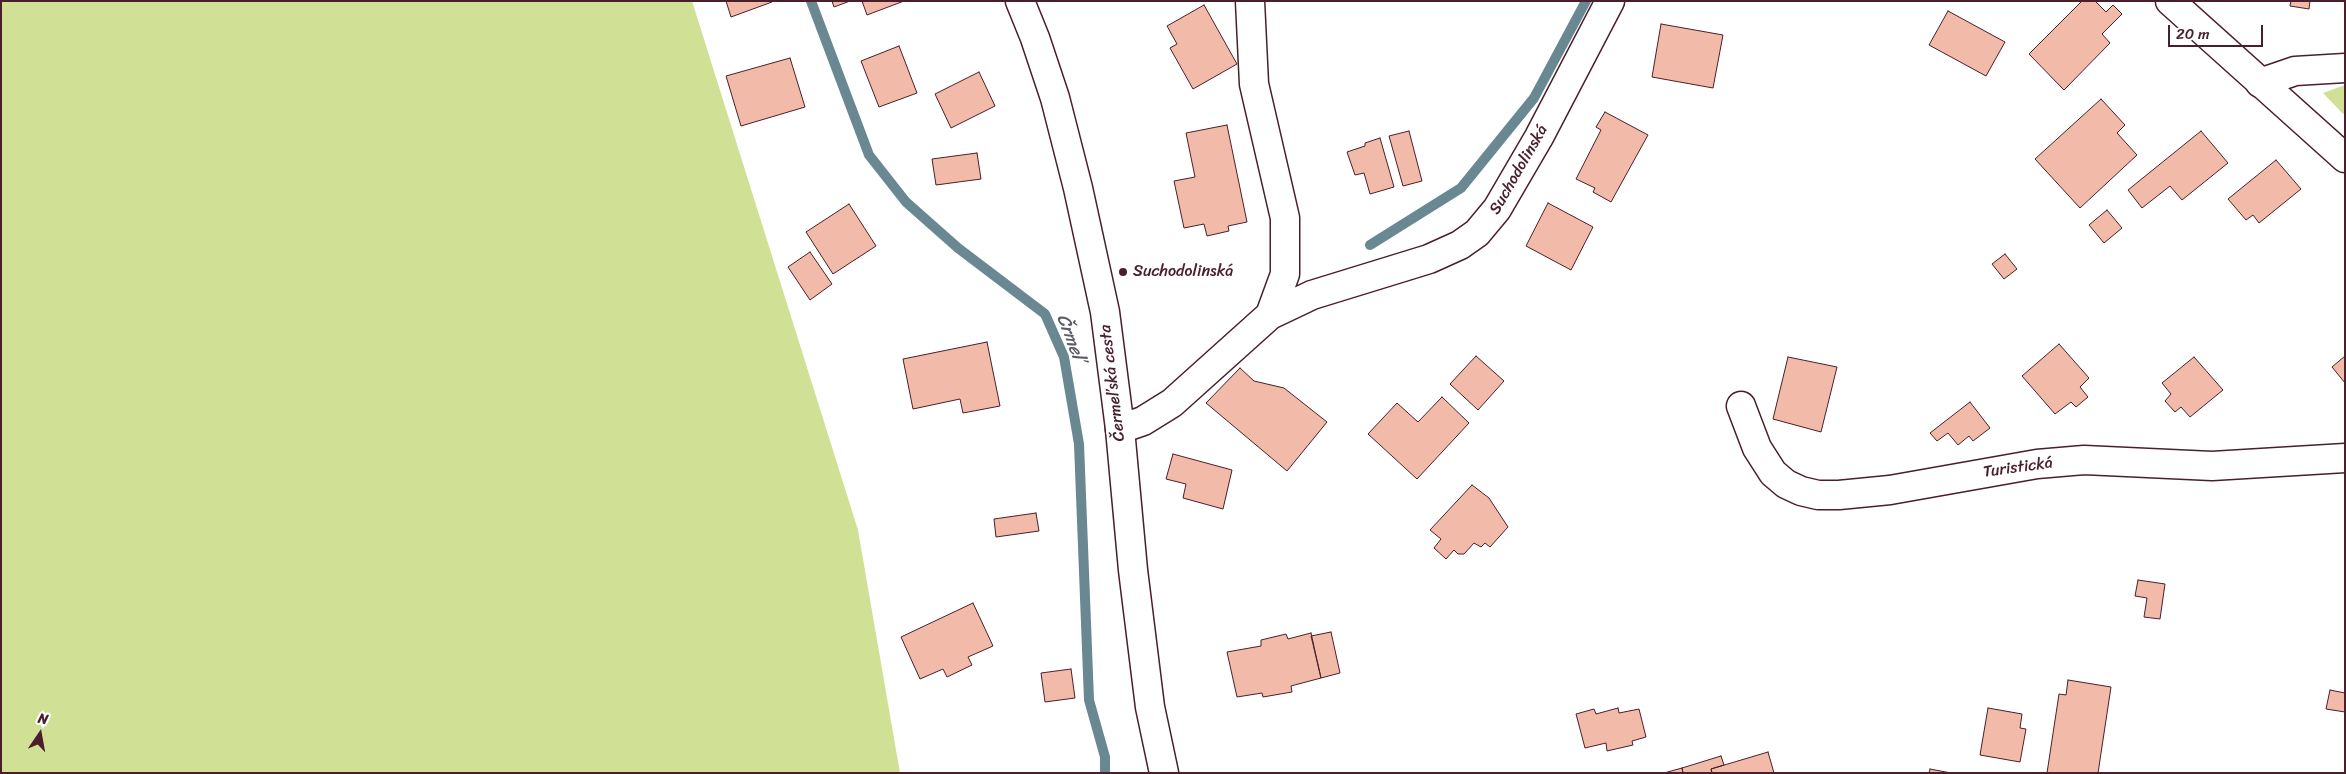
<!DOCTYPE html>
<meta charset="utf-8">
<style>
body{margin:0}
#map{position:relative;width:2346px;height:774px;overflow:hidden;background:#fff;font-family:Sriracha,sans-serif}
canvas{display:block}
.frame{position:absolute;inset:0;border:2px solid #4a1f2b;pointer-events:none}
.north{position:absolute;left:15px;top:709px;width:50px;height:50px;-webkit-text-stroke:4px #fff;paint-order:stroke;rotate:12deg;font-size:14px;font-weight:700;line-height:20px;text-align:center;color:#4a1f2b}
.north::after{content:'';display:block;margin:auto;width:18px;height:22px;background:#4a1f2b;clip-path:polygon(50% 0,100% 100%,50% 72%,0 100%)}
.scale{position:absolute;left:2168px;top:25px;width:95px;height:22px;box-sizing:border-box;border:2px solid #4a1f2b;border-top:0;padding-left:6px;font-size:15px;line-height:18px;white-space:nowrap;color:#4a1f2b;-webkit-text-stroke:4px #fff;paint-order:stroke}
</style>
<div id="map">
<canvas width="2346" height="774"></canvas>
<div class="frame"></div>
<div class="north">N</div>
<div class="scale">20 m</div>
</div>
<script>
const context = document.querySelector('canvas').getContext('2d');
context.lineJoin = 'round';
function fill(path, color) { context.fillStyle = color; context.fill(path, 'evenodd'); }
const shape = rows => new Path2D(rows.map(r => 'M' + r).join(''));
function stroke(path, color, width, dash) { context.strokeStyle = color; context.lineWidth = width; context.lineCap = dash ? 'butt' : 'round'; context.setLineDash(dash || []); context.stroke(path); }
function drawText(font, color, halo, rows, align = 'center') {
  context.font = font + ' Sriracha,sans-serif'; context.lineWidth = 4; context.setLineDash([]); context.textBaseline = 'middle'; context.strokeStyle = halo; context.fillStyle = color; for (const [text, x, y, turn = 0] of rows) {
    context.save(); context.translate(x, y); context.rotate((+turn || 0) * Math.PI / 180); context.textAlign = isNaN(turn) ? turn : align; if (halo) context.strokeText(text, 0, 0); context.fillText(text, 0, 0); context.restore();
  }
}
const green = shape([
 [1,1,692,1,858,530,900,773,1,773],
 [2345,85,2345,113,2343,114,2323,93]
]);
const stream = shape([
 [811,1,869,155,906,202,958,248,1045,314,1064,357,1079,444,1089,700,1105,757,1105,773],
 [1370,245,1461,188,1534,98,1586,1]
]);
const building = shape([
 [726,1,771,1,772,2,731,17,726,1],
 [832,1,850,1,834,7,832,1],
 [862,1,904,1,867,15,862,1],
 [2082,1,2095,1,2106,12,2113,5,2122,14,2102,34,2110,43,2064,90,2029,54,2082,1],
 [2291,1,2310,1,2309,9,2290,6,2291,1],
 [1204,5,1237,64,1193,89,1170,48,1177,44,1167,26,1204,5],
 [1948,11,2005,42,1986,76,1929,45,1948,11],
 [1661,24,1723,35,1713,88,1652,77,1661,24],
 [899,46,917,93,879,107,861,61,899,46],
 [790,58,805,107,741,126,726,76,790,58],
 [979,72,995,106,951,128,935,94,979,72],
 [2101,99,2125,125,2117,133,2137,155,2080,208,2035,159,2101,99],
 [1605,112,1648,135,1611,202,1593,192,1595,188,1576,179,1601,130,1596,127,1605,112],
 [1227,125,1247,222,1228,226,1229,231,1207,236,1204,224,1184,228,1174,181,1195,177,1186,133,1227,125],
 [1409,131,1422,181,1403,186,1389,136,1409,131],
 [2201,131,2228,163,2182,200,2170,186,2142,208,2128,190,2201,131],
 [1380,138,1394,187,1370,194,1364,173,1355,175,1347,152,1365,146,1365,143,1380,138],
 [977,153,981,179,936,185,932,159,977,153],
 [2276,160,2301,189,2259,223,2253,215,2246,220,2228,199,2276,160],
 [1548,203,1593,227,1571,270,1526,246,1548,203],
 [849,204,876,246,833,274,806,232,849,204],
 [2107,210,2122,228,2104,243,2089,225,2107,210],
 [810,252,832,284,810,300,788,267,810,252],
 [2005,254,2017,269,2004,279,1992,264,2005,254],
 [987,342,1000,406,963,413,960,399,913,409,903,359,987,342],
 [2059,344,2089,378,2080,387,2088,397,2076,407,2071,402,2055,414,2022,376,2059,344],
 [1476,356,1504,381,1478,410,1450,384,1476,356],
 [2345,356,2345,383,2332,367,2345,356],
 [1788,357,1837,367,1821,432,1773,419,1788,357],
 [2194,357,2223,390,2190,417,2181,407,2175,412,2165,401,2171,394,2162,383,2194,357],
 [1240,368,1254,381,1284,388,1327,422,1287,471,1206,403,1240,368],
 [1442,397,1469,423,1417,479,1368,434,1397,403,1418,422,1442,397],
 [1970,402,1990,428,1973,441,1969,436,1958,445,1948,433,1937,441,1930,433,1970,402],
 [1173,454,1232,470,1223,509,1183,498,1186,484,1166,479,1173,454],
 [1472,485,1489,498,1508,527,1490,547,1485,543,1481,547,1474,543,1464,554,1458,554,1454,550,1446,559,1434,548,1441,539,1430,530,1472,485],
 [1036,513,1039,531,996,537,994,519,1036,513],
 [2138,580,2165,584,2160,619,2144,617,2147,598,2135,596,2138,580],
 [973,603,993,646,968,657,972,665,947,677,943,669,920,679,901,637,973,603],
 [1331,632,1340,673,1321,678,1311,636,1331,632],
 [1311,633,1321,678,1291,686,1292,692,1263,697,1262,693,1237,697,1227,652,1261,646,1261,640,1286,634,1288,639,1311,633],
 [1071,669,1075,698,1045,702,1041,673,1071,669],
 [2068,680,2111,687,2098,773,2047,773,2059,694,2066,695,2068,680],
 [2330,690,2345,693,2345,712,2326,709,2330,690],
 [1618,708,1619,713,1639,709,1646,737,1632,741,1633,745,1607,751,1606,743,1585,748,1576,714,1594,709,1596,714,1618,708],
 [1988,708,2022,714,2020,728,2026,729,2020,762,1980,755,1988,708],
 [1768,752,1774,773,1712,773,1711,769,1768,752],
 [1721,756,1724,765,1711,769,1712,773,1683,773,1682,768,1721,756],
 [1682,768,1683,773,1664,773,1682,768],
 [1930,769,1951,773,1929,773,1930,769]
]);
const street = shape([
 [1250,1,1254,84,1285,218,1285,274,1270,315],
 [2260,83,2295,71,2345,68],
 [1741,406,1757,448,1773,473,1786,484,1801,491,1818,495,1839,495,1890,490,2037,464,2084,460,2212,466,2345,458],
 [1120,429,1143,421,1172,403,1270,315,1312,295,1429,259,1460,245,1477,233,1497,209,1539,137,1610,1]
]);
const secondary = shape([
 [1020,1,1035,38,1055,98,1078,188,1105,312,1120,429,1133,570,1150,707,1164,773],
 [2170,1,2345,158]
]);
const markers = [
 [1123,272,5,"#4a1f2b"]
];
const streetNames = [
 ["Suchodolinská",1519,170,-60],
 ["Čermeľská cesta",1113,383,-97],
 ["Turistická",2018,468,-8]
];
const poiNames = [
 ["Suchodolinská",1133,272]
];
const waterNames = [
 ["Črmeľ",1070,338,69]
];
fill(green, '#d0e195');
stroke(stream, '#698891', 10);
fill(building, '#f2baa8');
stroke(building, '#4a1f2b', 1);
stroke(street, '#4a1f2b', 31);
stroke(secondary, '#4a1f2b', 31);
stroke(street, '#fff', 28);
stroke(secondary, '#fff', 28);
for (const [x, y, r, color] of markers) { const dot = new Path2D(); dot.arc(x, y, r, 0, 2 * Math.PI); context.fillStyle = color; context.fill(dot); stroke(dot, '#fff', 2); }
drawText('16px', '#4a1f2b', '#fff', streetNames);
drawText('16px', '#4a1f2b', '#fff', poiNames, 'left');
drawText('italic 18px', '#5c5c66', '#fff', waterNames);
</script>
